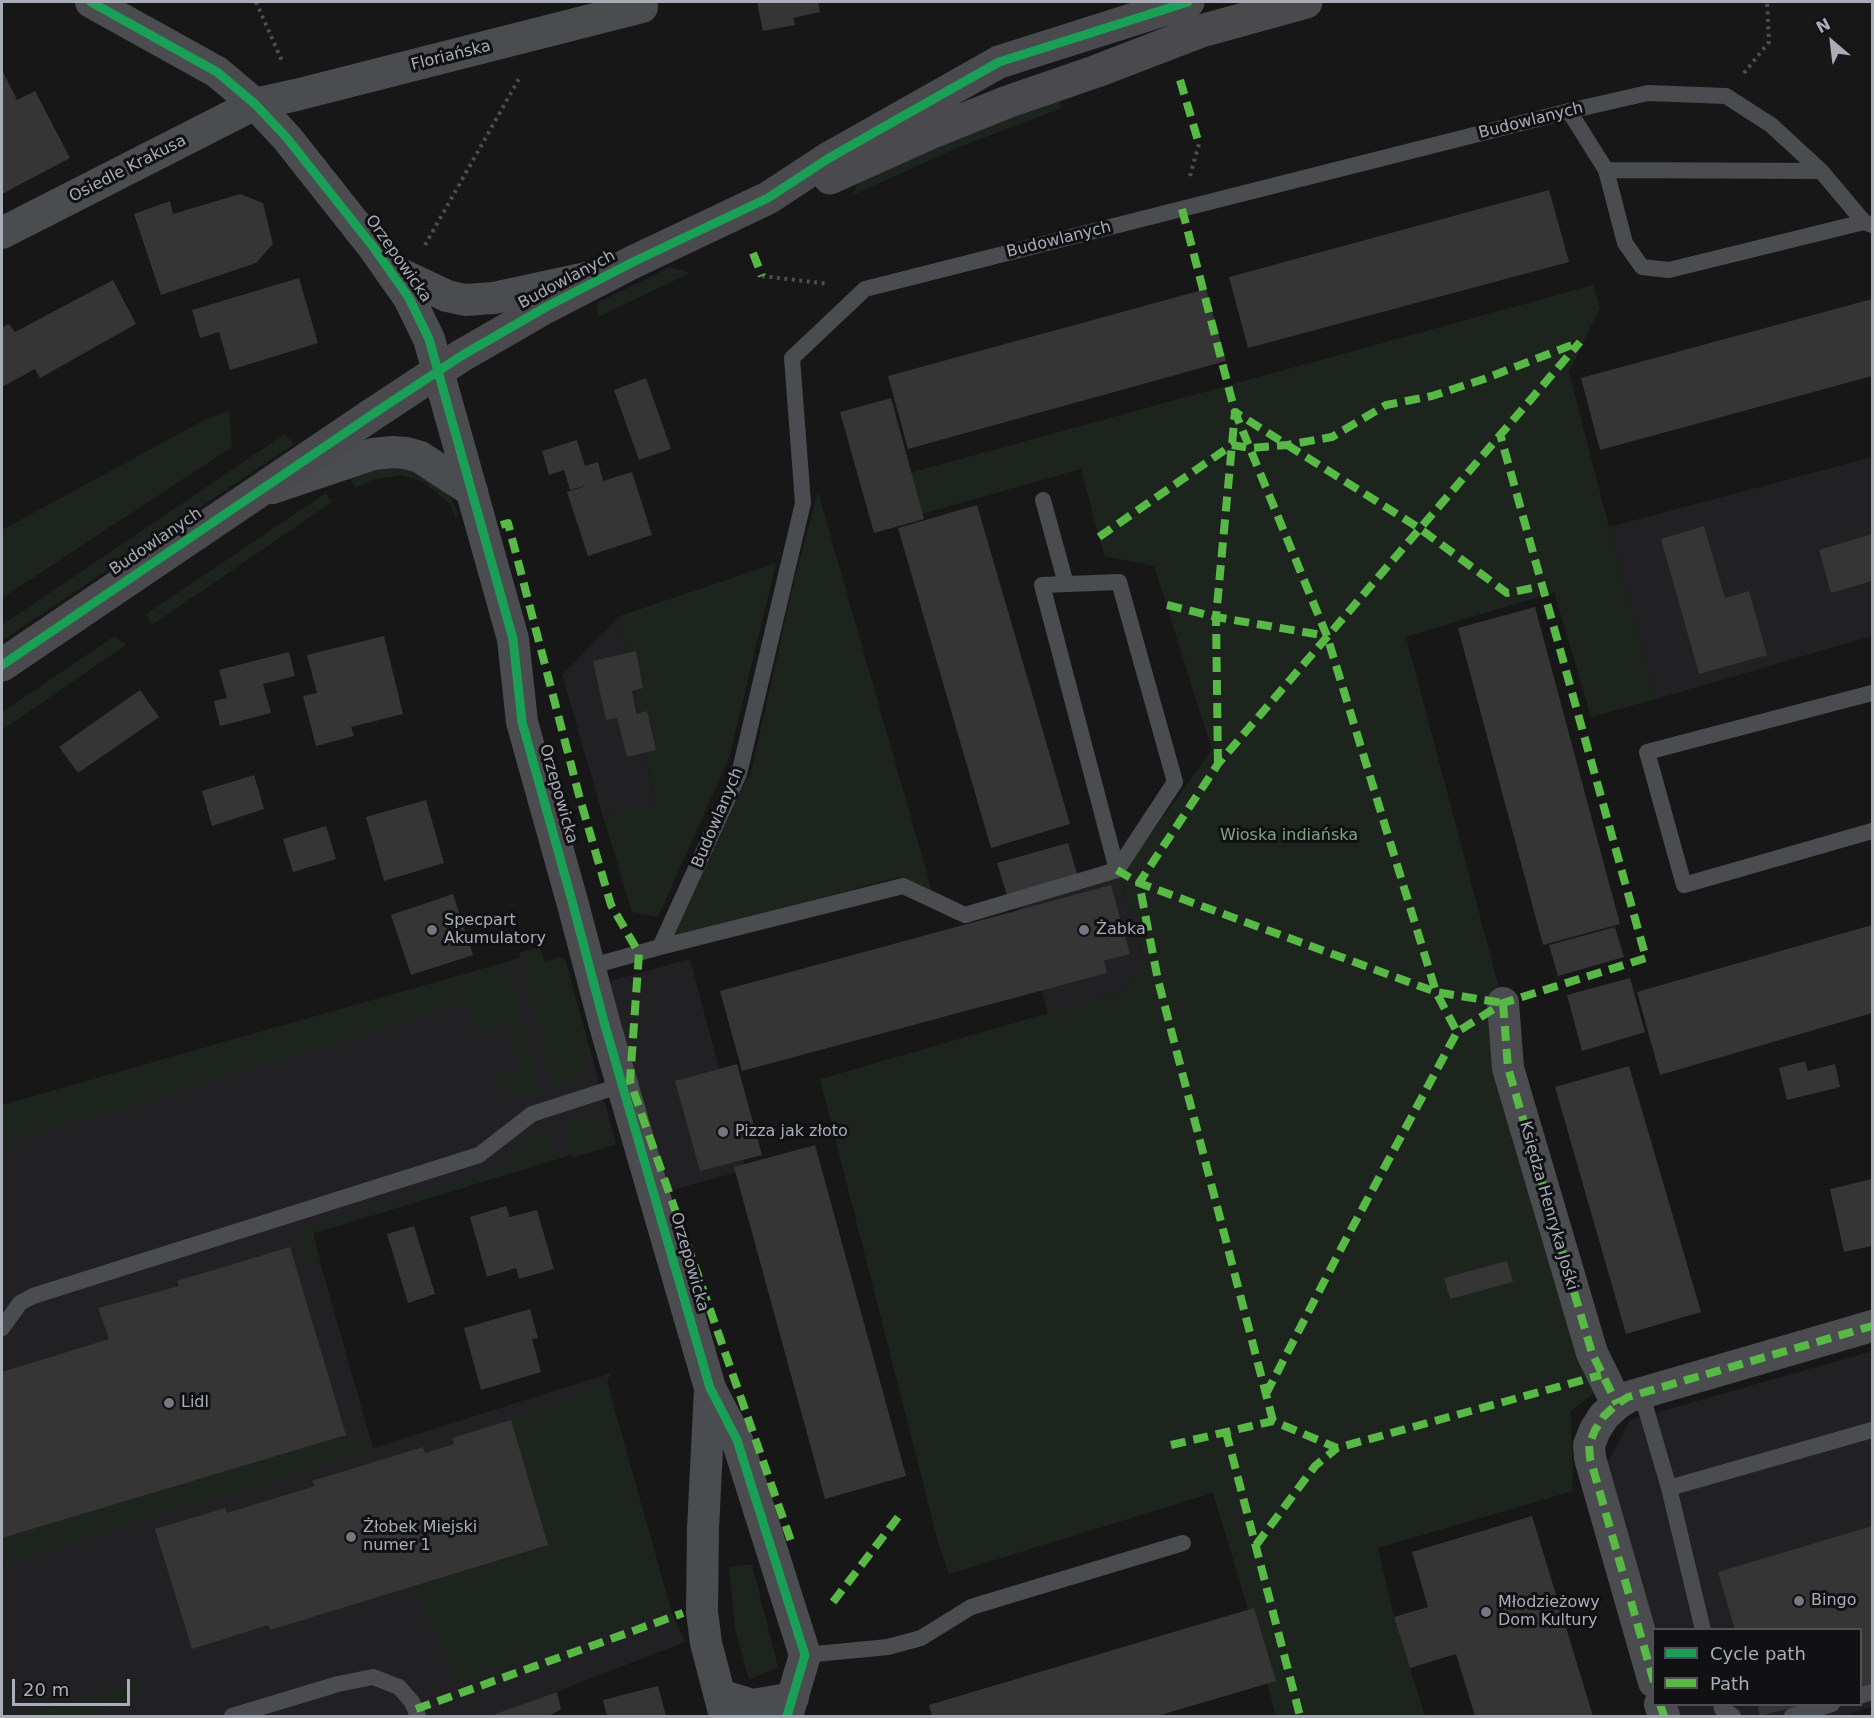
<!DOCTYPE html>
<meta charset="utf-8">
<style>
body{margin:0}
#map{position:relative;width:1874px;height:1718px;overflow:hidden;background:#171717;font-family:"DejaVu Sans",sans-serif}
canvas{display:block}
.frame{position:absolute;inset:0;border:3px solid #a8adb8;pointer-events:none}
.legend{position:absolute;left:1652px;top:1628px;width:210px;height:78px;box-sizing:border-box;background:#111113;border:2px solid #4d4f55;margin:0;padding:8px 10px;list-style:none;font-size:18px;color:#a8adb8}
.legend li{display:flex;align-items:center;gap:12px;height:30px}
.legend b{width:30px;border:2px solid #4d4f55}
.north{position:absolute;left:1802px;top:12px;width:60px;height:60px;-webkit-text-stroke:4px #111113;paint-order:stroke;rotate:332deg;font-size:16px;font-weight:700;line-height:24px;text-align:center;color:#a8adb8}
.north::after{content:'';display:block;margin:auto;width:21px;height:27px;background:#a8adb8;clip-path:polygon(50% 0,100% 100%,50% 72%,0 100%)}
.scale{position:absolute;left:12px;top:1679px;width:118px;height:27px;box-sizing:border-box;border:3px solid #a8adb8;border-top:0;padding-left:8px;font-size:18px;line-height:21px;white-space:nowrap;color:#a8adb8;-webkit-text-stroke:4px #111113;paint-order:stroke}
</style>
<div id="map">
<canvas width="1874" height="1718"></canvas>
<div class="frame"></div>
<ul class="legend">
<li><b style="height:8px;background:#1a9f57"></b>Cycle path</li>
<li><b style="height:8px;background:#58b947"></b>Path</li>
</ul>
<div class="north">N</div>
<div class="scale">20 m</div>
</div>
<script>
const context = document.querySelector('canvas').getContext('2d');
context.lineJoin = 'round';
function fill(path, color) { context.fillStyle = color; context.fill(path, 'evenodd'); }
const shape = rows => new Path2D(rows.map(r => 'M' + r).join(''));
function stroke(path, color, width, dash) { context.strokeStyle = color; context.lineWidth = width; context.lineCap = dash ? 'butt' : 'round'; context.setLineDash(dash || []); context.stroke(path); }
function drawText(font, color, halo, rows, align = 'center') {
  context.font = font + ' "DejaVu Sans",sans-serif'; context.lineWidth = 6; context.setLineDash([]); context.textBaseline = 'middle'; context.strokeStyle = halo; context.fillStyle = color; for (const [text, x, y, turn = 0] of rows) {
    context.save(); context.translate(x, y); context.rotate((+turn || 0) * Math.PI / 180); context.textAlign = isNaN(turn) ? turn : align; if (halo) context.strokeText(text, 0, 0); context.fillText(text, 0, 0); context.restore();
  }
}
const built = shape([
 [1872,457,1872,636,1656,699,1609,527],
 [620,616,655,806,603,816,562,675],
 [1120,876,1143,960,1125,991,1048,1014,1018,904],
 [541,952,545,962,560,957,565,960,616,1143,558,1159,312,1234,373,1448,611,1373,607,1382,671,1610,685,1642,494,1716,2,1716,2,1105],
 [690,959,746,1170,661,1193,603,983],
 [1872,1351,1872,1707,1840,1716,1666,1716,1663,1705,1860,1704,1860,1630,1654,1630,1607,1464,1630,1420]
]);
const green = shape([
 [1057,95,1062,108,959,147,853,195,860,177],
 [670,267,690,273,598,317,597,303],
 [1593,285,1600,308,1569,372,1609,527,1656,699,1591,717,1554,592,1406,637,1498,984,1613,1378,1571,1411,1573,1491,1378,1548,1394,1617,1425,1716,1276,1716,1240,1582,1213,1493,949,1574,938,1542,820,1079,1125,991,1143,959,1120,876,1212,750,1154,566,1104,556,1081,469,918,515,906,474],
 [229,411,232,447,2,598,2,530,206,419],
 [285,434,294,444,2,641,2,625],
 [405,464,440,485,451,498,458,513,456,519,451,505,424,482,401,475,373,480,355,488,350,477,360,471],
 [818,492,932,891,899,877,666,940,731,808,751,772,794,581],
 [326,493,332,502,152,625,146,614],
 [776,563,729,758,658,917,632,912,603,816,655,805,620,616],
 [115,636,126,645,2,730,2,712],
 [540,947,544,962,560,957,565,960,591,1054,582,1072,574,1081,553,1088,519,953],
 [507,962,540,1092,531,1096,511,1098,503,1093,494,1083,495,1076,520,1067,506,1024,484,1030,477,1028,469,1003,2,1145,2,1105],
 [586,1118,598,1118,604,1121,611,1131,615,1145,572,1158,563,1125],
 [550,1129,558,1159,313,1233,320,1260,306,1265,297,1231,493,1171,504,1165,525,1140,534,1134],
 [607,1382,671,1610,458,1684,413,1587,548,1545,511,1420],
 [346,1435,349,1441,369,1435,373,1449,2,1565,2,1538],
 [752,1564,778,1667,749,1680,735,1629,729,1567],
 [137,1681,142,1697,77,1716,22,1716]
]);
const building = shape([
 [757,2,818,2,820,12,793,18,795,25,763,31],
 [2,70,17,100,35,91,70,158,2,194],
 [1549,190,1569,262,1248,348,1229,277],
 [240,194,263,203,273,244,256,263,161,295,134,214,170,201,173,214],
 [299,278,318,343,230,370,219,332,200,338,192,310],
 [113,280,136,324,40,378,35,369,2,387,2,327,9,324,15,332],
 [1206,289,1226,361,908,449,888,376],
 [1872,299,1872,376,1600,450,1581,378],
 [646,378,671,449,639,460,614,390],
 [891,398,924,519,874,533,840,412],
 [577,440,585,466,598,462,603,481,632,472,652,535,588,556,567,492,591,484,570,490,564,470,549,475,542,451],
 [977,505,1070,824,991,848,898,528],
 [1704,526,1725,598,1749,591,1767,655,1699,674,1661,539],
 [1872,534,1872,581,1831,593,1819,550],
 [1535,607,1620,924,1543,945,1458,628],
 [384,636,403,714,351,727,354,736,316,746,303,696,317,693,307,655],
 [636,651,643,688,632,691,636,714,647,711,656,750,627,757,617,718,606,720,593,661],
 [289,652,295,676,263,684,271,713,220,726,214,701,227,698,219,670],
 [140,690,159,717,78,773,59,747],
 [254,775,264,809,212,826,202,791],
 [426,800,444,863,384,881,366,817],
 [326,826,336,859,293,872,283,839],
 [1068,843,1077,874,1007,895,997,863],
 [1111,885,1130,954,1104,961,1107,973,742,1071,720,991],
 [453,894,473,955,411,975,391,915],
 [1872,925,1872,1013,1660,1075,1637,992],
 [1615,927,1624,957,1558,976,1549,945],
 [1630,978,1645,1032,1582,1051,1567,995],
 [1805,1061,1808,1071,1835,1064,1840,1087,1787,1100,1779,1068],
 [737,1064,762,1155,700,1171,675,1081],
 [1629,1066,1701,1312,1626,1334,1555,1087],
 [815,1145,906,1476,825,1499,734,1167],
 [1872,1179,1872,1246,1844,1252,1830,1189],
 [506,1206,510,1217,537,1210,554,1269,519,1279,516,1268,487,1277,470,1217],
 [414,1226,435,1294,408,1303,387,1234],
 [290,1247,346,1435,2,1538,2,1372,109,1339,98,1308,179,1286,177,1281],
 [1507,1261,1513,1282,1450,1299,1444,1278],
 [530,1309,538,1338,532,1339,541,1372,481,1390,464,1328],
 [511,1420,548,1545,270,1630,268,1625,192,1649,155,1529,225,1508,227,1513,315,1486,312,1481,423,1447,425,1453,454,1444,452,1438],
 [1532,1516,1593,1716,1475,1716,1456,1654,1410,1668,1394,1617,1428,1607,1412,1552],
 [1872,1526,1872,1684,1860,1688,1860,1630,1735,1630,1718,1572],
 [1254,1608,1276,1681,1157,1716,932,1716,929,1705],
 [658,1686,666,1716,607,1716,603,1700],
 [557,1692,561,1709,549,1716,490,1716],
 [1757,1704,1802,1704,1802,1705,1760,1716]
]);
const path = shape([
 [256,2,282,61],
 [1744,73,1769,42,1767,2],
 [1190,176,1199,144],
 [425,245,520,77],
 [762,276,829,284]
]);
const lane = shape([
 [1569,111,1606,170,1625,243,1642,267,1669,270,1864,222],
 [1606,170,1821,171],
 [1043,500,1066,584],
 [1872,693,1647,752,1684,885,1872,831],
 [660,947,903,886,965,915,1117,870,1175,782,1119,582,1042,585,1117,870],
 [589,967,660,947,739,774,803,503,792,358,865,289,1569,111,1648,93,1726,96,1771,125,1821,171,1864,222,1872,225],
 [2,1328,20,1303,33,1296,479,1155,532,1114,622,1085],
 [1641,1392,1669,1488,1703,1630],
 [1669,1488,1872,1430],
 [805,1655,888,1647,921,1638,971,1607,1183,1543],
 [1860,1696,1872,1692],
 [1721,1704,1722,1709,1733,1716],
 [232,1716,338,1684,373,1677,399,1687,412,1702,418,1716],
 [1792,1716,1832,1704]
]);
const street = shape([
 [91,2,217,72,255,104,287,138,374,248,409,298,429,339,513,639,522,722,572,901,604,1022,710,1388,737,1440,805,1655,787,1716],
 [2,233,255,104,296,95,642,7,641,2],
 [390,269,447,296,465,300,494,298,596,276],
 [272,488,373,454,393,452,406,453,420,457,472,491],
 [1503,1003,1508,1068,1592,1353,1617,1404],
 [710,1389,703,1529,702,1612,706,1643,725,1716],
 [1654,1682,1590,1458,1589,1445,1595,1430,1604,1416,1617,1404,1628,1397,1872,1326],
 [720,1695,753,1705,793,1698],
 [1660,1704,1664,1716]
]);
const secondary = shape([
 [830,178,930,133,1007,102,1097,71,1201,31,1306,2],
 [2,665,373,414,461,356,546,307,633,262,768,198,829,158,999,62,1188,2]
]);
const quiet = shape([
 [1180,80,1199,144],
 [1182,209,1235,412,1327,636,1436,992,1457,1032,1503,1003,1646,958,1500,434],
 [753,253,762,276],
 [501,525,508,523,580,799,611,905,639,953,630,1081,791,1541],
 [1099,537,1232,445,1250,448,1287,445,1332,437,1386,405,1432,396,1484,379,1577,343],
 [1167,605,1216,617,1327,636],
 [1218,764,1216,617,1235,412,1419,528,1507,593,1543,586],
 [1117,870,1139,883,1436,992,1503,1003],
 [1503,1003,1508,1068,1592,1353,1617,1404],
 [1266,1394,1344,1243,1457,1032],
 [1273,1421,1158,980,1139,883,1218,764,1580,342],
 [1226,1432,1300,1716],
 [1171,1445,1273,1421,1337,1448,1601,1375],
 [1256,1545,1315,1466,1337,1448],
 [833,1602,902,1512],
 [1654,1682,1590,1458,1589,1445,1595,1430,1604,1416,1617,1404,1628,1397,1872,1326],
 [1660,1704,1664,1716],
 [416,1709,683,1613]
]);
const cycleway = shape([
 [91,2,217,72,255,104,287,138,374,248,409,298,429,339,513,639,522,722,572,901,604,1022,710,1388,737,1440,805,1655,787,1716],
 [2,665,373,414,461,356,546,307,633,262,768,198,829,158,999,62,1188,2]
]);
const markers = [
 [432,930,6,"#757880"],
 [1084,930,6,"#757880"],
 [723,1132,6,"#757880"],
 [169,1403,6,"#757880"],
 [351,1537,6,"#757880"],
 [1799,1601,6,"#757880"],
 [1486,1612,6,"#757880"]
];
const streetNames = [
 ["Floriańska",451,56,-14],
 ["Budowlanych",1531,121,-14],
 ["Osiedle Krakusa",128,169,-27],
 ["Budowlanych",1059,240,-14],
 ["Orzepowicka",398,259,55],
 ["Budowlanych",567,280,-28],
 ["Budowlanych",156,542,-34],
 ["Orzepowicka",558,794,74],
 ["Budowlanych",718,818,-67],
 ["Księdza Henryka Jośki",1548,1206,74],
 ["Orzepowicka",689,1262,74]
];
const parkNames = [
 ["Wioska indiańska",1289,836]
];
const poiNames = [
 ["Specpart",444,921],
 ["Akumulatory",444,939],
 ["Żabka",1096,930],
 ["Pizza jak złoto",735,1132],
 ["Lidl",181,1403],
 ["Żłobek Miejski",363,1528],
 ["numer 1",363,1546],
 ["Bingo",1811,1601],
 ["Młodzieżowy",1498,1603],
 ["Dom Kultury",1498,1621]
];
fill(built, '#212123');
fill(green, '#1d241e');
fill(building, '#353536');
stroke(path, '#4d4e52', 4, [3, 4.5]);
stroke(lane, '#4b4c50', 16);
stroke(street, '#4b4c50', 32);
stroke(secondary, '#4a4a4e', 33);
stroke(quiet, '#58b947', 8, [15, 8]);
stroke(cycleway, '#1a9f57', 9);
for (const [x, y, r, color] of markers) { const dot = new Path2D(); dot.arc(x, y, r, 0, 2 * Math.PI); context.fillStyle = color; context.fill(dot); stroke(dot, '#111113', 2); }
drawText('16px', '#a8adb8', '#111113', streetNames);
drawText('16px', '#7fa381', '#111113', parkNames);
drawText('16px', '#a8adb8', '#111113', poiNames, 'left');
</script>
